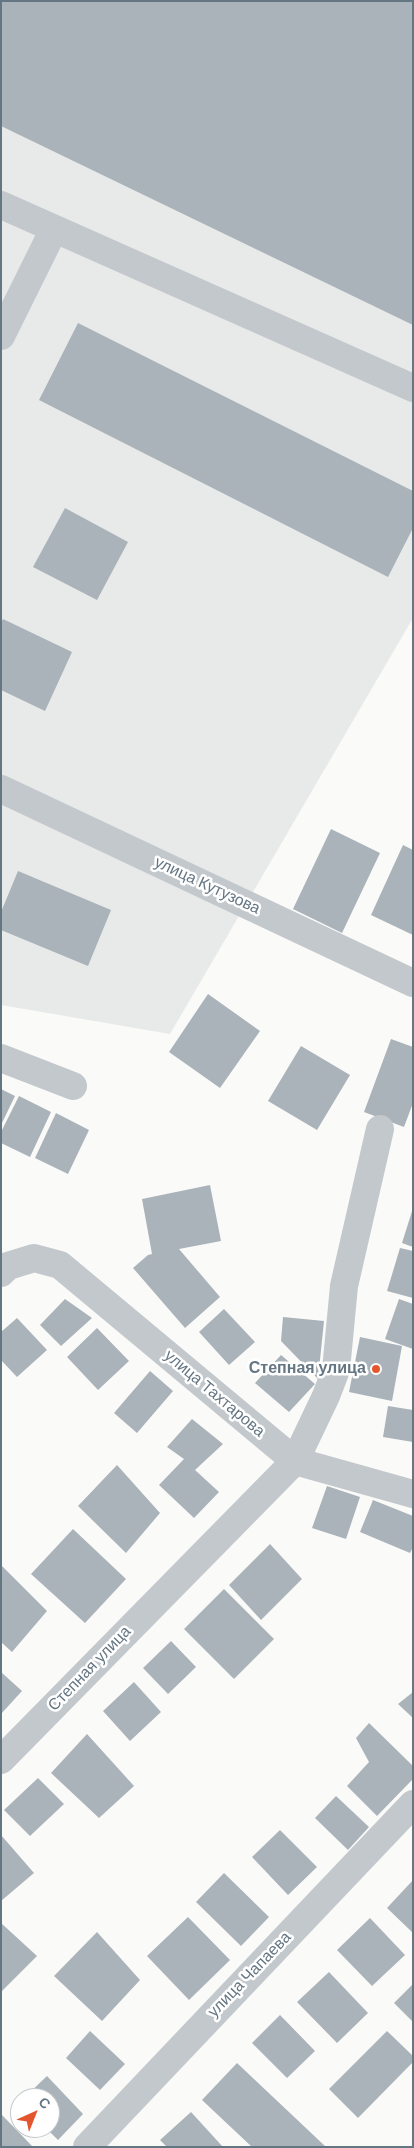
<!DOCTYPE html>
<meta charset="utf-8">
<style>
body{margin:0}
#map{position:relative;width:414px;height:2148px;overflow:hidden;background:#fafaf8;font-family:"DM Sans",sans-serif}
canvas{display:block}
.frame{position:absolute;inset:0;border:2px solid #657683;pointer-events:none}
.north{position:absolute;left:10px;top:2088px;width:50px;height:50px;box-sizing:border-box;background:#fff;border:1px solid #c1c8cd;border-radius:50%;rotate:44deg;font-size:14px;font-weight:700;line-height:20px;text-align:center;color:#657683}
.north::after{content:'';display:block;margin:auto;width:18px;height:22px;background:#e4572e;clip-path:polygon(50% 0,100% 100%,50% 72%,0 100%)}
</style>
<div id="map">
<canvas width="414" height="2148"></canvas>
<div class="frame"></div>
<div class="north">С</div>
</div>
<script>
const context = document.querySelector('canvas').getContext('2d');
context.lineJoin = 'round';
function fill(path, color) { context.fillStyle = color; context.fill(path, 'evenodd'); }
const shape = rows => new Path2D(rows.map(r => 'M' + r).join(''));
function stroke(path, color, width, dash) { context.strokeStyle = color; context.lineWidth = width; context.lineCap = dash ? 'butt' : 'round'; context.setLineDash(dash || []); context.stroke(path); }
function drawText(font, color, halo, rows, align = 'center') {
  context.font = font + ' "DM Sans",sans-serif'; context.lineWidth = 5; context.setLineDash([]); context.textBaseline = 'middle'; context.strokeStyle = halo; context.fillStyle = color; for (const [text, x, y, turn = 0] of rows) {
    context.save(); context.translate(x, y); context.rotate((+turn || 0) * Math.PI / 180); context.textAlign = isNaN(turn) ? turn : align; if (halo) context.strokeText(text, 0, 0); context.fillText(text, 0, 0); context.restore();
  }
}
const built = shape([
 [1,1,413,1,413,618,170,1034,1,1005]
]);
const building = shape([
 [1,1,413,1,413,325,1,126],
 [78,323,413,491,413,528,388,577,39,400],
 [65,508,128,542,97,600,33,567],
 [3,619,72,652,45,711,1,690,1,623],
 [331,829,380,853,342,933,293,909],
 [403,845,413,850,413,935,371,915],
 [18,871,111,910,88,966,1,930,1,912],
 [208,994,260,1031,220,1088,169,1052],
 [391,1039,413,1047,413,1103,404,1127,364,1112],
 [301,1046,350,1075,317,1130,268,1101],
 [1,1089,15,1096,1,1125],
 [19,1096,51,1112,30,1157,1,1143,1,1132],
 [56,1113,89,1130,68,1174,35,1158],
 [210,1185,221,1241,179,1249,220,1297,185,1328,133,1268,148,1255,152,1254,142,1199],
 [413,1208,413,1247,402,1243],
 [400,1248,413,1251,413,1298,387,1291],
 [65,1299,92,1318,61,1346,40,1325],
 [399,1299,413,1304,413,1349,385,1339],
 [224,1309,255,1342,229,1365,199,1332],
 [283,1317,324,1321,318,1379,281,1341],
 [17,1318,47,1350,17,1377,1,1360,1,1332],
 [97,1328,129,1361,98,1390,67,1357],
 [360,1337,402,1346,392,1401,349,1392],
 [281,1355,315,1384,289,1412,255,1383],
 [150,1371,173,1391,137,1433,114,1413],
 [388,1406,413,1410,413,1442,383,1437],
 [192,1419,223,1444,195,1470,219,1492,194,1518,159,1485,184,1459,167,1447],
 [117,1465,160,1513,126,1553,78,1506],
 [327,1486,360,1497,346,1539,312,1528],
 [373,1500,413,1516,413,1547,410,1553,360,1532],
 [73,1529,126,1579,85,1623,31,1574],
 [270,1544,302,1579,261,1620,229,1585],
 [1,1565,47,1611,12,1652,1,1642],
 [224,1589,274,1639,234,1679,184,1629],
 [171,1641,196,1667,168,1694,143,1668],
 [1,1672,22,1691,1,1714],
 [134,1682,161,1712,130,1741,103,1711],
 [413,1692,413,1718,398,1704],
 [369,1723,413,1766,413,1779,377,1816,347,1786,369,1762,356,1738],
 [87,1734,134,1786,99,1818,51,1773],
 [38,1778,64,1804,30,1836,4,1810],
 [336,1796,369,1827,348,1850,315,1818],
 [280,1830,317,1867,288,1895,252,1857],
 [1,1835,34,1873,1,1901],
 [224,1873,269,1917,241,1946,196,1902],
 [413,1880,413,1933,387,1908],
 [188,1917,230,1960,189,2000,147,1956],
 [370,1918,405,1955,372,1986,337,1950],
 [1,1923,37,1956,1,1992],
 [97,1932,140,1980,102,2021,54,1976],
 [329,1972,368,2013,337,2043,297,2002],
 [413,1984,413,2022,394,2003],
 [280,2015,315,2051,287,2078,252,2043],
 [90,2031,125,2064,100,2090,66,2058],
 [387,2031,413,2056,413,2062,358,2118,329,2089],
 [237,2063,326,2147,252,2147,202,2100],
 [47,2076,83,2114,58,2140,46,2128,50,2128,50,2098,24,2098],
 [191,2112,223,2147,167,2147,160,2140],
 [1,2114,33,2147,1,2147]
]);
const minor = shape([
 [1,205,413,388],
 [1,336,54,229],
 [1,789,413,983],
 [1,1058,73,1086],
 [1,1273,8,1266,34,1258,60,1265,295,1461,413,1494],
 [1,1760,295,1461,326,1396,336,1370,344,1286,380,1129],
 [87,2147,413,1804]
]);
const markers = [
 [376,1369,5,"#e4572e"]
];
const streetNames = [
 ["улица Кутузова",207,886,25],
 ["улица Тахтарова",214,1394,40],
 ["Степная улица",90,1669,-46],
 ["улица Чапаева",250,1975,-46]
];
const poiNames = [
 ["Степная улица",366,1369]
];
fill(built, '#e8e9e9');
fill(building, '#aab3b9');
stroke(minor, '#c3c8cc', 28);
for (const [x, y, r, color] of markers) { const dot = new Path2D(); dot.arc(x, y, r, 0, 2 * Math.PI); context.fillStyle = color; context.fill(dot); stroke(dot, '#fff', 2); }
drawText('16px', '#657683', '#fff', streetNames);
drawText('bold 16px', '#657683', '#fff', poiNames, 'right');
</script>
